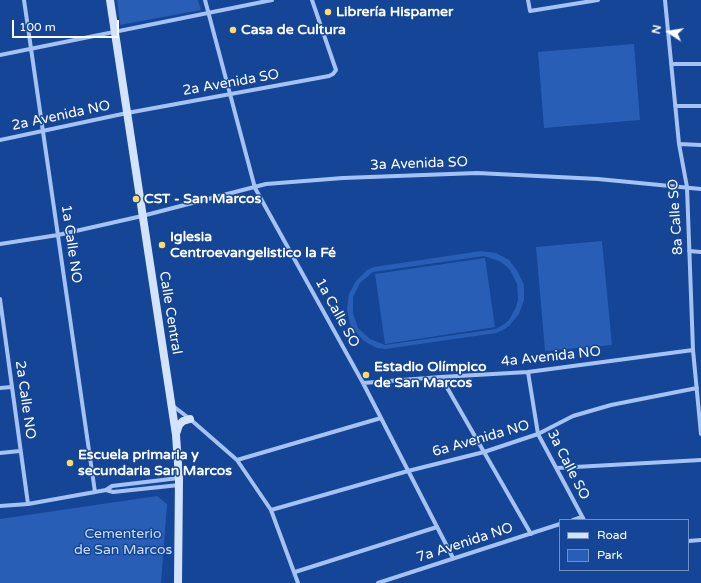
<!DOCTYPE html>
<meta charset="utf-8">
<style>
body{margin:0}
#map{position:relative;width:701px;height:583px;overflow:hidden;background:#154596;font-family:"Varela Round",sans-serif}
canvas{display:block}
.legend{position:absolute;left:559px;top:519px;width:130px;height:52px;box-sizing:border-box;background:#154596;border:1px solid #738fc0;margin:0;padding:5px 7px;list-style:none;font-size:12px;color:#fff}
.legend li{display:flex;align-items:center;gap:8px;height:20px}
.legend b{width:20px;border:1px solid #738fc0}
.north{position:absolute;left:649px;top:12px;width:40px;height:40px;-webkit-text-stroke:3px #154596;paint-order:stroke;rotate:282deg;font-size:11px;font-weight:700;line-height:16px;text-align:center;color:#fff}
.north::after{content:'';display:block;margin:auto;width:14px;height:18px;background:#fff;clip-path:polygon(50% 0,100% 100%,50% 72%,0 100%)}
.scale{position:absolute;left:12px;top:20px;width:107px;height:18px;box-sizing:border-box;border:2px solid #fff;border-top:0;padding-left:5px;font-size:12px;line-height:14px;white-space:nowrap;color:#fff;-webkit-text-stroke:3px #154596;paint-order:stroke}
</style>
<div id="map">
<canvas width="701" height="583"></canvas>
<ul class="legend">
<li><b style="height:5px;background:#d4e3fc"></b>Road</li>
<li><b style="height:11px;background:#285eb5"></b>Park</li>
</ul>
<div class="north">N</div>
<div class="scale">100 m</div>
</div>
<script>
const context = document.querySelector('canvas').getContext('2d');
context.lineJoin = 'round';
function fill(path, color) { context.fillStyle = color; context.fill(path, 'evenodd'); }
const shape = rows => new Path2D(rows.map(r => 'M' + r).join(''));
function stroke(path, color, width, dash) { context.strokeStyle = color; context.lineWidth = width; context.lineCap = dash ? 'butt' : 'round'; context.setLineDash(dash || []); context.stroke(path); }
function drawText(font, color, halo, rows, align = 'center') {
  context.font = font + ' "Varela Round",sans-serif'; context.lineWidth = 3; context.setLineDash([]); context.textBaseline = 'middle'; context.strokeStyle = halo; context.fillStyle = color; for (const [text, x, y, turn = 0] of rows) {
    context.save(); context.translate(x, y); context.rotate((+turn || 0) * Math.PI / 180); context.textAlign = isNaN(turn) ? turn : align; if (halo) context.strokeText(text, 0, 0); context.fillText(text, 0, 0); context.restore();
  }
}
const green = shape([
 [117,0,198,0,201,10,120,25],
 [634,44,640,120,544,128,538,52],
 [602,241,612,345,545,351,536,247],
 [481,251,496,253,509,260,518,272,524,285,524,300,519,314,509,326,503,330,496,333,385,349,377,348,364,341,354,330,350,324,347,309,349,294,356,281,367,270,374,267],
 [484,256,499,261,505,265,510,270,517,284,518,299,516,307,509,320,503,325,496,329,385,345,370,339,358,328,353,313,353,297,360,283,373,272],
 [485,258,495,327,385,344,375,274],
 [157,496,167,504,161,583,0,583,0,519]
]);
const minor = shape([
 [24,0,95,492],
 [205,0,255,188,363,383,453,558],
 [528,0,530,11,598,0],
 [665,0,679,144,687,187,693,350,701,434],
 [0,55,272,0],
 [671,64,701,64],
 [675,106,701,106],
 [0,140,127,113,329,76,333,74,336,70,312,0],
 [679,144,701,145],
 [0,244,58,235,142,216,266,184,343,178,477,173,598,179,701,189],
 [689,251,701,252],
 [0,299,28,504],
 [528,372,538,434,584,520],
 [441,377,531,534],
 [363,383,441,377,528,372,693,350],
 [0,388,12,387],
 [173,406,190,419,237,460,271,510,298,583],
 [0,453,20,451],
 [237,460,381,418],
 [557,468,701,460],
 [106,490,113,492,179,485],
 [0,506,28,504,95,492,106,490,112,486,179,478],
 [271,510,408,471,484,452,538,434,573,416,611,405,697,388],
 [573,520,582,517],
 [688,541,701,540],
 [295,572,437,527],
 [378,583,560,524]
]);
const secondary = shape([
 [110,0,176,435,179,478,178,583],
 [176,434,179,425,183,421,190,419]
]);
const markers = [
 [328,12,4,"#ffdc66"],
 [233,30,4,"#ffdc66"],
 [136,199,4,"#ffdc66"],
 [162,245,4,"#ffdc66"],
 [366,375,4,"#ffdc66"],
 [70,463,4,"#ffdc66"]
];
const poiNames = [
 ["Librería Hispamer",336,12],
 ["Casa de Cultura",241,30],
 ["CST - San Marcos",144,199],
 ["Iglesia",170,237],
 ["Centroevangelistico la Fé",170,253],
 ["Estadio Olímpico",374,367],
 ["de San Marcos",374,383],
 ["Escuela primaria y",78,455],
 ["secundaria San Marcos",78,471]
];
const streetNames = [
 ["2a Avenida SO",231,83,-10],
 ["2a Avenida NO",61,116,-12],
 ["3a Avenida SO",419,164,-2],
 ["8a Calle SO",676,217,-94],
 ["1a Calle NO",71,244,82],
 ["Calle Central",170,313,81],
 ["1a Calle SO",337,313,61],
 ["4a Avenida NO",551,357,-6],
 ["2a Calle NO",25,400,82],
 ["6a Avenida NO",481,439,-16],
 ["3a Calle SO",568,465,63],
 ["7a Avenida NO",465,543,-18]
];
const parkNames = [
 ["Cementerio",123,534],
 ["de San Marcos",123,550]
];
fill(green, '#285eb5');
stroke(minor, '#a5c3f2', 4);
stroke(secondary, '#d4e3fc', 8);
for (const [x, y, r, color] of markers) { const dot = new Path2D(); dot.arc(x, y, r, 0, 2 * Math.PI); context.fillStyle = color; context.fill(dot); stroke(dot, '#154596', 1.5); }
drawText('bold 14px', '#fff', '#154596', poiNames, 'left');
drawText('14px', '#fff', '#154596', streetNames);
drawText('14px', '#cddffc', '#154596', parkNames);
</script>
